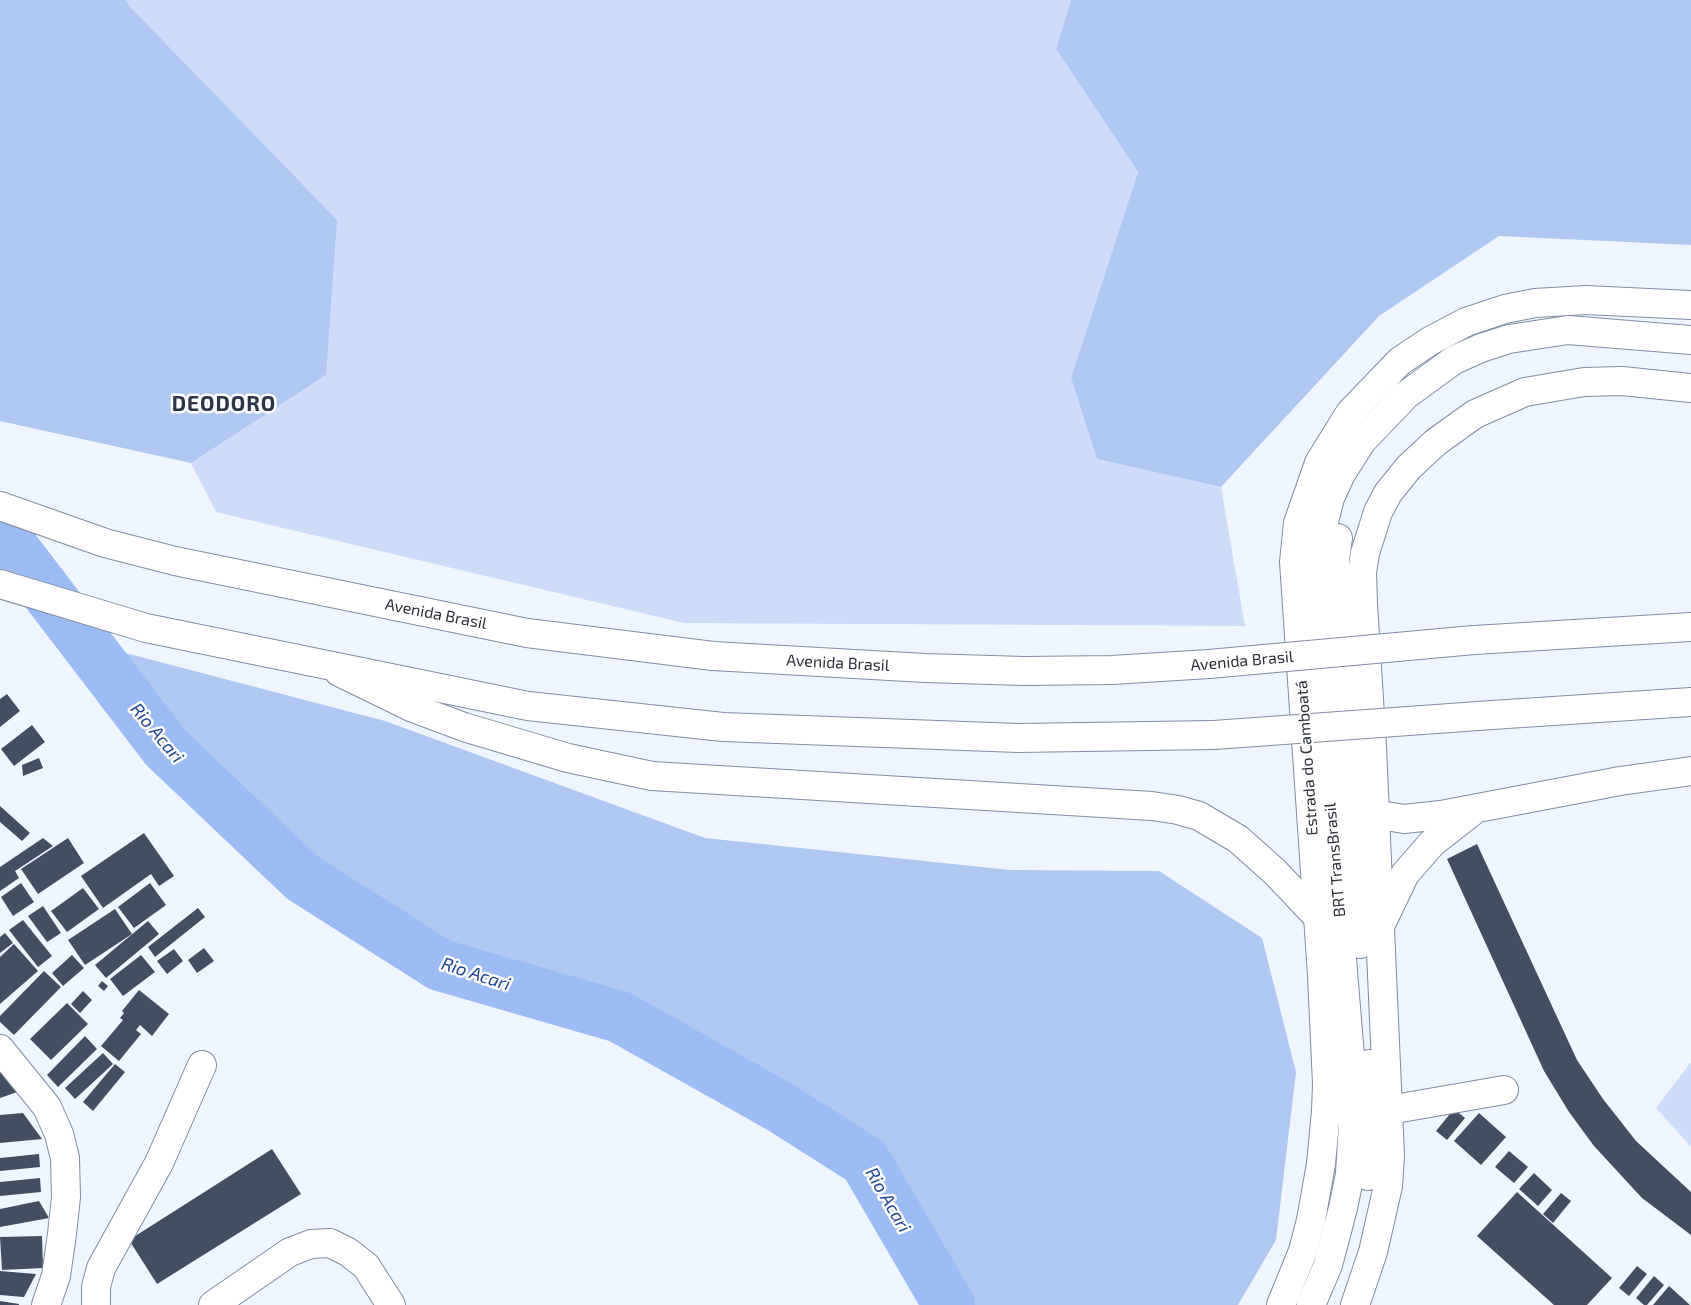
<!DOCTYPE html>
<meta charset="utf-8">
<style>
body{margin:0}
canvas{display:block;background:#eff5fe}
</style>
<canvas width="1691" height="1305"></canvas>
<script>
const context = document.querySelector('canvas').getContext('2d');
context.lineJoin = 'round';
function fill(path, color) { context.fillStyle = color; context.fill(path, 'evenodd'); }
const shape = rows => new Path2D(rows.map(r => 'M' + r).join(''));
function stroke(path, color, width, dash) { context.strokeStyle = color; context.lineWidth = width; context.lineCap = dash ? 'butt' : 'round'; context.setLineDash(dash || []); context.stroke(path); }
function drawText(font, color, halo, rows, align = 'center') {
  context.font = font + ' "Exo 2",sans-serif'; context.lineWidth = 5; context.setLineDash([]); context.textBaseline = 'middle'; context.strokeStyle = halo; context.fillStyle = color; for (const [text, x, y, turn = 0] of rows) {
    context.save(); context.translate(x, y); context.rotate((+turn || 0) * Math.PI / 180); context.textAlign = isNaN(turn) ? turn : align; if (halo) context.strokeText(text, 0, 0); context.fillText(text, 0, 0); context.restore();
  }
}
const green = shape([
 [126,0,1071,0,1056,49,1138,172,1071,378,1097,459,1221,487,1245,626,684,623,216,512,191,463,326,375],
 [1691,1062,1691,1147,1656,1108]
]);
const forest = shape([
 [0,0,126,0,130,7,337,220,326,375,191,463,0,421],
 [1071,0,1691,0,1691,245,1499,236,1379,316,1221,487,1097,459,1071,378,1138,172,1056,49],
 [118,651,385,721,705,838,1010,870,1159,871,1262,938,1296,1072,1276,1240,1238,1305,961,1305,871,1148,627,1006,444,950,312,865,180,736]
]);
const river = shape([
 [0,531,166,748,303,878,440,965,620,1017,780,1107,865,1161,949,1305]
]);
const building = shape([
 [7,694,20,711,0,727,0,699],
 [32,725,45,742,14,766,1,749],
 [39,758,43,768,23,776,22,765],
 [0,806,30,833,22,841,0,822],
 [144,833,174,876,159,886,151,874,103,908,81,876],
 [43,838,53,846,15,871,19,878,0,891,0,867],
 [68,838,84,863,38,894,21,869],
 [1477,844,1577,1060,1603,1099,1636,1141,1691,1192,1691,1235,1642,1198,1594,1146,1569,1112,1544,1071,1447,859],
 [21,883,34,902,13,916,1,897],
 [150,883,166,905,134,928,118,907],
 [83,888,99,909,67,932,51,911],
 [43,906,61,933,47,942,28,916],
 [198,908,205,917,155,957,148,947],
 [115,909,132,934,85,965,68,940],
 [23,920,52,956,38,967,9,930],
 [148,921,159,934,106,978,95,965],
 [5,933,13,943,0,953,0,937],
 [14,944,38,971,0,1004,0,957],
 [204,948,214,961,197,973,188,960],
 [174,949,183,961,167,974,157,961],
 [72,955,84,968,63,986,52,973],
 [141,955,155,972,123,996,110,979],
 [44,971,61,987,14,1035,0,1022,0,1016],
 [102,981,108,986,104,991,98,986],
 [139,990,169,1014,152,1036,140,1025,136,1030,141,1034,119,1061,101,1046,123,1020,120,1018,124,1013,122,1011],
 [83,991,92,1000,80,1013,71,1004],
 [67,1003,88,1024,51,1060,30,1039],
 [85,1036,97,1049,58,1087,47,1075],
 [103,1053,113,1064,75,1099,65,1088],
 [115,1064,125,1072,93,1111,83,1102],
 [7,1070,20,1091,0,1098,0,1073],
 [1454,1109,1465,1118,1447,1140,1436,1131],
 [23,1113,42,1139,0,1143,0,1115],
 [1479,1113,1506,1137,1481,1165,1454,1141],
 [272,1149,301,1194,157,1284,129,1240],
 [1509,1151,1528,1167,1514,1183,1495,1167],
 [39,1154,40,1167,0,1171,0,1158],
 [1534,1173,1552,1190,1538,1206,1519,1189],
 [40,1178,41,1192,0,1196,0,1182],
 [1517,1192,1612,1278,1587,1305,1554,1305,1477,1236],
 [1561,1193,1571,1201,1553,1223,1543,1214],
 [39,1201,49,1218,0,1227,0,1209],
 [42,1236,43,1268,2,1270,0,1237],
 [1637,1266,1647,1274,1629,1296,1619,1288],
 [0,1271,36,1274,24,1297,0,1295],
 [1654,1276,1664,1285,1647,1305,1644,1305,1636,1298],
 [1669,1286,1690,1305,1653,1305],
 [0,1301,19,1304,19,1305,0,1305]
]);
const minor = shape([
 [1338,538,1335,559,1336,591,1360,944],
 [339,672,413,708,464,727,568,758,652,776,1152,806,1178,810,1199,816,1238,839,1275,872,1328,928],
 [0,1049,47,1107,59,1134,65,1158,66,1197,62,1234,56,1276,46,1305],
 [1389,1110,1504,1090],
 [1368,1176,1372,1120,1369,1064],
 [96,1305,96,1287,101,1268,159,1163,202,1065],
 [213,1305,290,1252,311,1244,330,1243,348,1252,366,1266,391,1305],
 [1311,1305,1328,1265,1343,1208,1350,1174,1353,1124,1350,1056,1314,620,1316,567,1322,529,1330,498,1341,474,1362,441,1406,395,1454,360,1481,348,1509,339,1568,330,1691,340]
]);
const major = shape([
 [1311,740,1328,776,1352,801,1374,814,1404,819,1441,815,1620,781,1691,771],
 [1382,922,1405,874,1432,843,1473,811],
 [1281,1305,1303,1251,1311,1220,1321,1164,1326,1111,1327,1084,1322,975,1294,562,1298,523,1319,463,1350,413,1400,361,1430,341,1466,322,1505,309,1535,303,1586,300,1691,305],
 [1355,1305,1373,1252,1388,1186,1390,1156,1372,747,1363,604,1362,572,1365,553,1378,512,1388,493,1409,467,1436,442,1475,414,1525,392,1584,382,1622,381,1691,388]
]);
const highway = shape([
 [0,506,105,543,175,561,527,633,713,656,925,668,1024,671,1112,670,1209,664],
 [0,584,146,628,528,706,723,727,1018,738,1214,735],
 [1474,640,1691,627],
 [1492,715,1691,702]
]);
const highwayBridge = shape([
 [1209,664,1474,640],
 [1214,735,1492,715]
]);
const streetNames = [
 ["Avenida Brasil",436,614,11],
 ["Avenida Brasil",1242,661,-5],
 ["Avenida Brasil",838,663,3],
 ["Estrada do Camboatá",1307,758,-94],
 ["BRT TransBrasil",1335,860,-95]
];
const waterNames = [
 ["Rio Acari",157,733,50],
 ["Rio Acari",476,974,18],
 ["Rio Acari",888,1200,60]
];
const districtNames = [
 ["DEODORO",224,404]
];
fill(green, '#cddcf8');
fill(forest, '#b0c7f2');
stroke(river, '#9dbbf4', 52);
fill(building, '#444e62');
stroke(minor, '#808ca2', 30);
stroke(major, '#808ca2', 30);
stroke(highway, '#808ca2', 30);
stroke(minor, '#fff', 28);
stroke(major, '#fff', 28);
stroke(highway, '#fff', 28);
stroke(highwayBridge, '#808ca2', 30, []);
stroke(highwayBridge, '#fff', 28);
drawText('16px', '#2a2f38', '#fff', streetNames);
drawText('italic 18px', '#1f4596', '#fff', waterNames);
context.letterSpacing = '1px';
drawText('bold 21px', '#2c3648', '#fff', districtNames);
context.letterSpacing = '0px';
</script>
